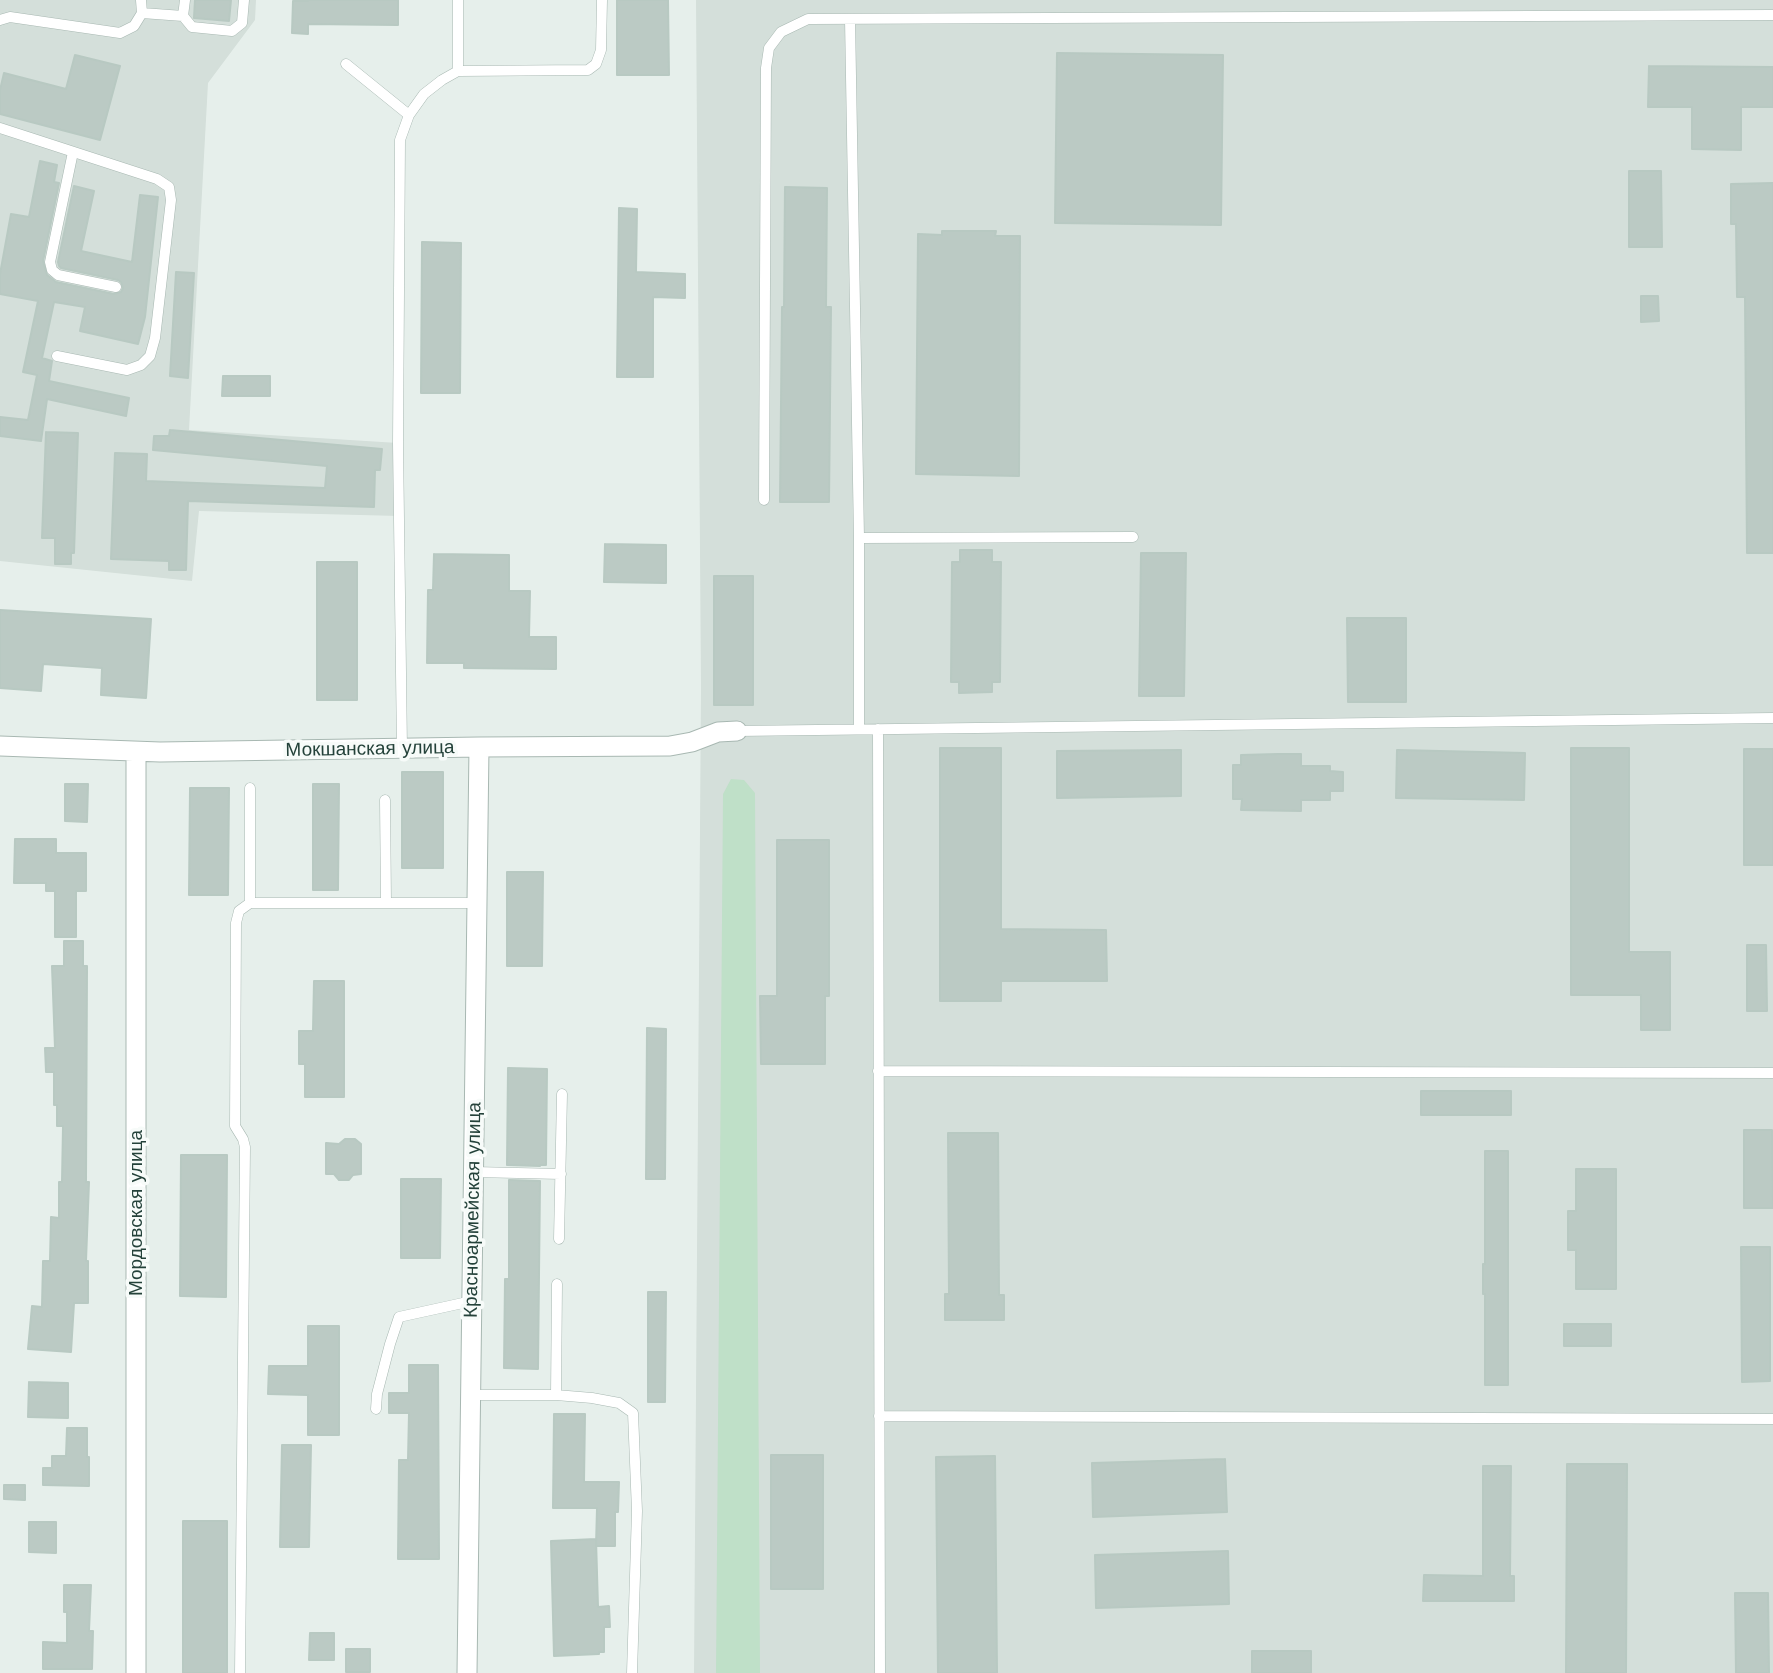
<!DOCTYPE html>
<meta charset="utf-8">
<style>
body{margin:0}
canvas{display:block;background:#e6efeb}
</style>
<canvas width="1773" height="1673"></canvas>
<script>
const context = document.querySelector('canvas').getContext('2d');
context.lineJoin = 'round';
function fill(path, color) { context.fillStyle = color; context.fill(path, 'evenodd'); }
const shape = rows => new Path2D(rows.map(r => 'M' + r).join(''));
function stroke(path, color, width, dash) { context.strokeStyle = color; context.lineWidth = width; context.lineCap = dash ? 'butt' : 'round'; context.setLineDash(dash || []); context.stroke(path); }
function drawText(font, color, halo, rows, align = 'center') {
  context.font = font + ' "Work Sans",sans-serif'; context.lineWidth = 7; context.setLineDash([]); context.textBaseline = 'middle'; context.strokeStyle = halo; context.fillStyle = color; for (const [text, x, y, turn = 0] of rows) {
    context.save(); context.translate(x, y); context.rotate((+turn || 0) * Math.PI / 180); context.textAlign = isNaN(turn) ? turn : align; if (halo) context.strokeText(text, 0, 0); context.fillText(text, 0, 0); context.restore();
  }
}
const built = shape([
 [0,0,256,0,255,20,208,83,189,430,398,443,400,516,199,511,192,581,0,561],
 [696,0,1773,0,1773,1673,694,1673,701,688]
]);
const green = shape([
 [731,779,744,780,755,793,760,1673,716,1673,723,794]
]);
const building = shape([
 [195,0,231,0,229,21,194,18,195,0],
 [308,0,398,0,398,25,308,24,308,34,292,33,293,1,308,1,308,0],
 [617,0,668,0,669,75,617,75,617,0],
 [1057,53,1223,55,1221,225,1055,223,1057,53],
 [75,55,120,66,100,140,0,114,0,90,4,73,66,89,75,55],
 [1649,66,1773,67,1773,107,1741,107,1741,150,1692,149,1692,107,1648,107,1649,66],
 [40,161,57,165,54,182,59,183,43,261,47,275,56,282,114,294,121,292,123,288,121,282,118,280,61,268,59,266,58,262,74,186,94,191,81,251,132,262,140,195,158,197,145,317,138,344,80,331,85,307,54,302,42,358,52,361,49,381,129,398,126,416,47,399,41,441,0,436,0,417,28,420,37,375,23,372,38,301,0,294,0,274,11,214,29,217,40,161],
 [1629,171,1661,171,1662,247,1629,247,1629,171],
 [1773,183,1773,553,1747,553,1745,297,1737,297,1736,224,1731,224,1731,184,1773,183],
 [785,187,827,188,826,307,831,307,829,502,780,502,782,307,784,307,785,187],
 [619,208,637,209,636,272,685,274,685,298,653,297,653,377,617,377,619,208],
 [942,231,996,231,995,236,1020,236,1019,476,916,474,918,234,942,235,942,231],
 [422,242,461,243,460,393,421,393,422,242],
 [176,272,194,273,188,378,170,376,176,272],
 [1641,296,1658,296,1659,321,1641,322,1641,296],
 [223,376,270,376,270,396,222,396,223,376],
 [170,430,382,449,380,470,375,470,374,507,188,501,186,570,169,570,169,561,111,559,115,453,147,454,146,481,325,488,327,466,153,450,154,436,169,436,170,430],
 [46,432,78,433,74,553,71,553,71,564,55,564,55,538,42,538,46,432],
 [605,544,666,545,666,583,604,582,605,544],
 [960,550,992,550,992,562,1001,562,1000,682,992,682,992,692,959,693,959,682,951,682,952,562,960,562,960,550],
 [1141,553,1186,553,1184,696,1139,696,1141,553],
 [434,554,509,555,509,591,530,591,529,637,556,637,556,669,464,668,464,663,427,663,428,590,433,590,434,554],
 [317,562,357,562,357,700,317,700,317,562],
 [714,576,753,576,753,705,714,705,714,576],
 [0,610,151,619,146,698,101,695,102,668,43,664,41,691,0,688,0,610],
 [1347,618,1406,618,1406,702,1348,702,1347,618],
 [940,748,1001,748,1001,929,1106,930,1107,981,1001,981,1001,1001,940,1001,940,748],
 [1571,748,1629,748,1629,952,1670,952,1670,1030,1641,1030,1641,995,1571,995,1571,748],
 [1744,749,1773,749,1773,865,1744,865,1744,749],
 [1181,750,1181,796,1057,798,1057,751,1181,750],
 [1397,750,1525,753,1524,800,1396,798,1397,750],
 [1278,754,1301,754,1301,766,1330,766,1330,771,1343,772,1343,791,1330,791,1330,800,1301,800,1301,811,1241,810,1242,799,1233,799,1233,765,1241,765,1241,755,1278,754],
 [402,772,443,772,443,868,402,868,402,772],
 [65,784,88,784,87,822,65,821,65,784],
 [313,784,339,784,338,890,313,890,313,784],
 [190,788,229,788,228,895,189,895,190,788],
 [15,839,56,839,56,853,86,853,86,891,76,891,76,937,55,937,55,891,46,891,46,883,14,883,15,839],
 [777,840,829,840,829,996,825,996,825,1064,761,1064,760,996,777,996,777,840],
 [507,872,543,872,542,966,507,966,507,872],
 [64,941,83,941,83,966,87,966,86,1182,89,1182,86,1261,88,1261,88,1303,74,1303,71,1352,28,1349,32,1306,42,1307,43,1261,50,1261,51,1217,59,1218,59,1182,62,1182,63,1126,57,1126,57,1105,54,1105,54,1072,46,1072,45,1048,55,1048,52,966,64,966,64,941],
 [1747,945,1766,945,1767,1011,1747,1011,1747,945],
 [314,981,344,981,344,1097,305,1097,305,1064,299,1064,299,1031,313,1031,314,981],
 [647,1028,666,1029,665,1179,646,1179,647,1028],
 [508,1068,547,1069,546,1165,540,1165,540,1166,507,1165,508,1068],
 [1421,1091,1511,1091,1511,1115,1421,1115,1421,1091],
 [1744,1130,1772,1130,1773,1208,1744,1208,1744,1130],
 [948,1133,998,1133,999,1295,1004,1295,1004,1320,945,1320,945,1294,949,1294,948,1133],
 [345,1139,355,1139,361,1144,361,1174,353,1175,349,1180,339,1180,334,1174,326,1174,326,1143,339,1144,345,1139],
 [1485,1151,1508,1151,1508,1385,1485,1385,1485,1294,1483,1294,1483,1264,1485,1264,1485,1151],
 [181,1155,227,1155,226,1297,180,1296,181,1155],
 [1576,1169,1616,1169,1616,1289,1576,1289,1576,1250,1568,1250,1568,1211,1576,1211,1576,1169],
 [401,1179,441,1179,440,1258,401,1258,401,1179],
 [509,1180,540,1181,538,1369,504,1368,505,1279,509,1279,509,1180],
 [1741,1247,1770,1247,1770,1381,1742,1382,1741,1247],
 [648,1292,666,1292,665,1402,648,1402,648,1292],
 [1564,1324,1611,1324,1611,1346,1564,1346,1564,1324],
 [308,1326,339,1326,339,1435,308,1435,308,1395,268,1394,269,1366,308,1366,308,1326],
 [409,1365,438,1365,439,1559,398,1559,399,1460,408,1460,409,1413,389,1413,389,1393,409,1393,409,1365],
 [29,1382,68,1383,68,1418,28,1417,29,1382],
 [554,1414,585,1414,584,1482,619,1482,618,1512,615,1512,615,1546,596,1546,597,1508,553,1508,554,1414],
 [67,1428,87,1428,87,1457,89,1457,89,1486,43,1485,43,1468,52,1468,52,1456,66,1456,67,1428],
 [282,1445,311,1445,309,1547,280,1547,282,1445],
 [771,1455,823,1455,823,1589,771,1589,771,1455],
 [995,1456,997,1673,938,1673,936,1457,995,1456],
 [1225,1459,1227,1512,1093,1517,1092,1463,1225,1459],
 [1567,1464,1627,1464,1626,1673,1566,1673,1567,1464],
 [1483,1466,1511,1466,1510,1576,1514,1576,1514,1601,1423,1601,1424,1575,1483,1576,1483,1466],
 [4,1485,25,1485,25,1500,4,1499,4,1485],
 [183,1521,227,1521,227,1673,183,1673,183,1521],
 [29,1522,56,1522,56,1553,29,1552,29,1522],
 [596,1539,598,1607,609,1606,610,1627,604,1627,604,1652,599,1652,599,1654,554,1656,551,1541,596,1539],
 [1228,1551,1229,1604,1096,1608,1095,1555,1228,1551],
 [64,1585,91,1585,89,1631,93,1631,92,1669,43,1669,43,1642,67,1643,67,1612,64,1612,64,1585],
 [1735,1593,1768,1593,1769,1673,1736,1673,1735,1593],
 [310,1633,334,1633,334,1660,309,1660,310,1633],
 [346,1649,370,1649,370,1672,346,1672,346,1649],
 [1252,1651,1311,1651,1311,1673,1252,1673,1252,1651]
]);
const service = shape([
 [458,0,458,71],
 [142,13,183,16,192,27,232,31,242,23,244,0],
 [183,16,185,0],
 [850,19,859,538],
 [0,20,10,17,120,33,134,26,142,13,141,0],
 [346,64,409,115],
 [0,128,157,179,169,187,171,200,155,338,150,356,141,365,127,370,57,356],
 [73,152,50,262,52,270,58,275,116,287],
 [764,500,766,68,769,48,781,32,808,19,1773,15],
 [859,729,859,538,1133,537],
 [878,729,880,1673],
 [737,731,1773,718],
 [402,749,398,443,400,140,409,115,424,94,442,80,458,71,588,70,596,64,601,50,602,0],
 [250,788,250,903],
 [385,800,386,903],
 [878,1071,1773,1073],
 [474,1172,561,1174],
 [559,1239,562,1094],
 [471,1395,556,1395,557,1284],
 [556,1395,592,1398,619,1403,633,1413,637,1511,632,1673],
 [376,1409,377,1394,390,1344,399,1317,472,1301],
 [879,1416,1773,1419],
 [240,1673,245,1147,243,1139,235,1126,236,923,239,911,250,903,477,903]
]);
const minor = shape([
 [0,746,160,752,479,747,670,746,692,742,718,732,737,731],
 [136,1673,136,752],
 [467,1673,479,747]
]);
const streetNames = [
 ["Мокшанская улица",370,749,-1],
 ["Красноармейская улица",473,1210,-89],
 ["Мордовская улица",136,1213,-90]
];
fill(built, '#d4dfda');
fill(green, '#bfe0c8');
fill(building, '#bbcac4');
stroke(building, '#b8c9c2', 2);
stroke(service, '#a8b8b2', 11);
stroke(minor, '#a8b8b2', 21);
stroke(service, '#fff', 10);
stroke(minor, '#fff', 19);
drawText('19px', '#24423a', '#f7fbf9', streetNames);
</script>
